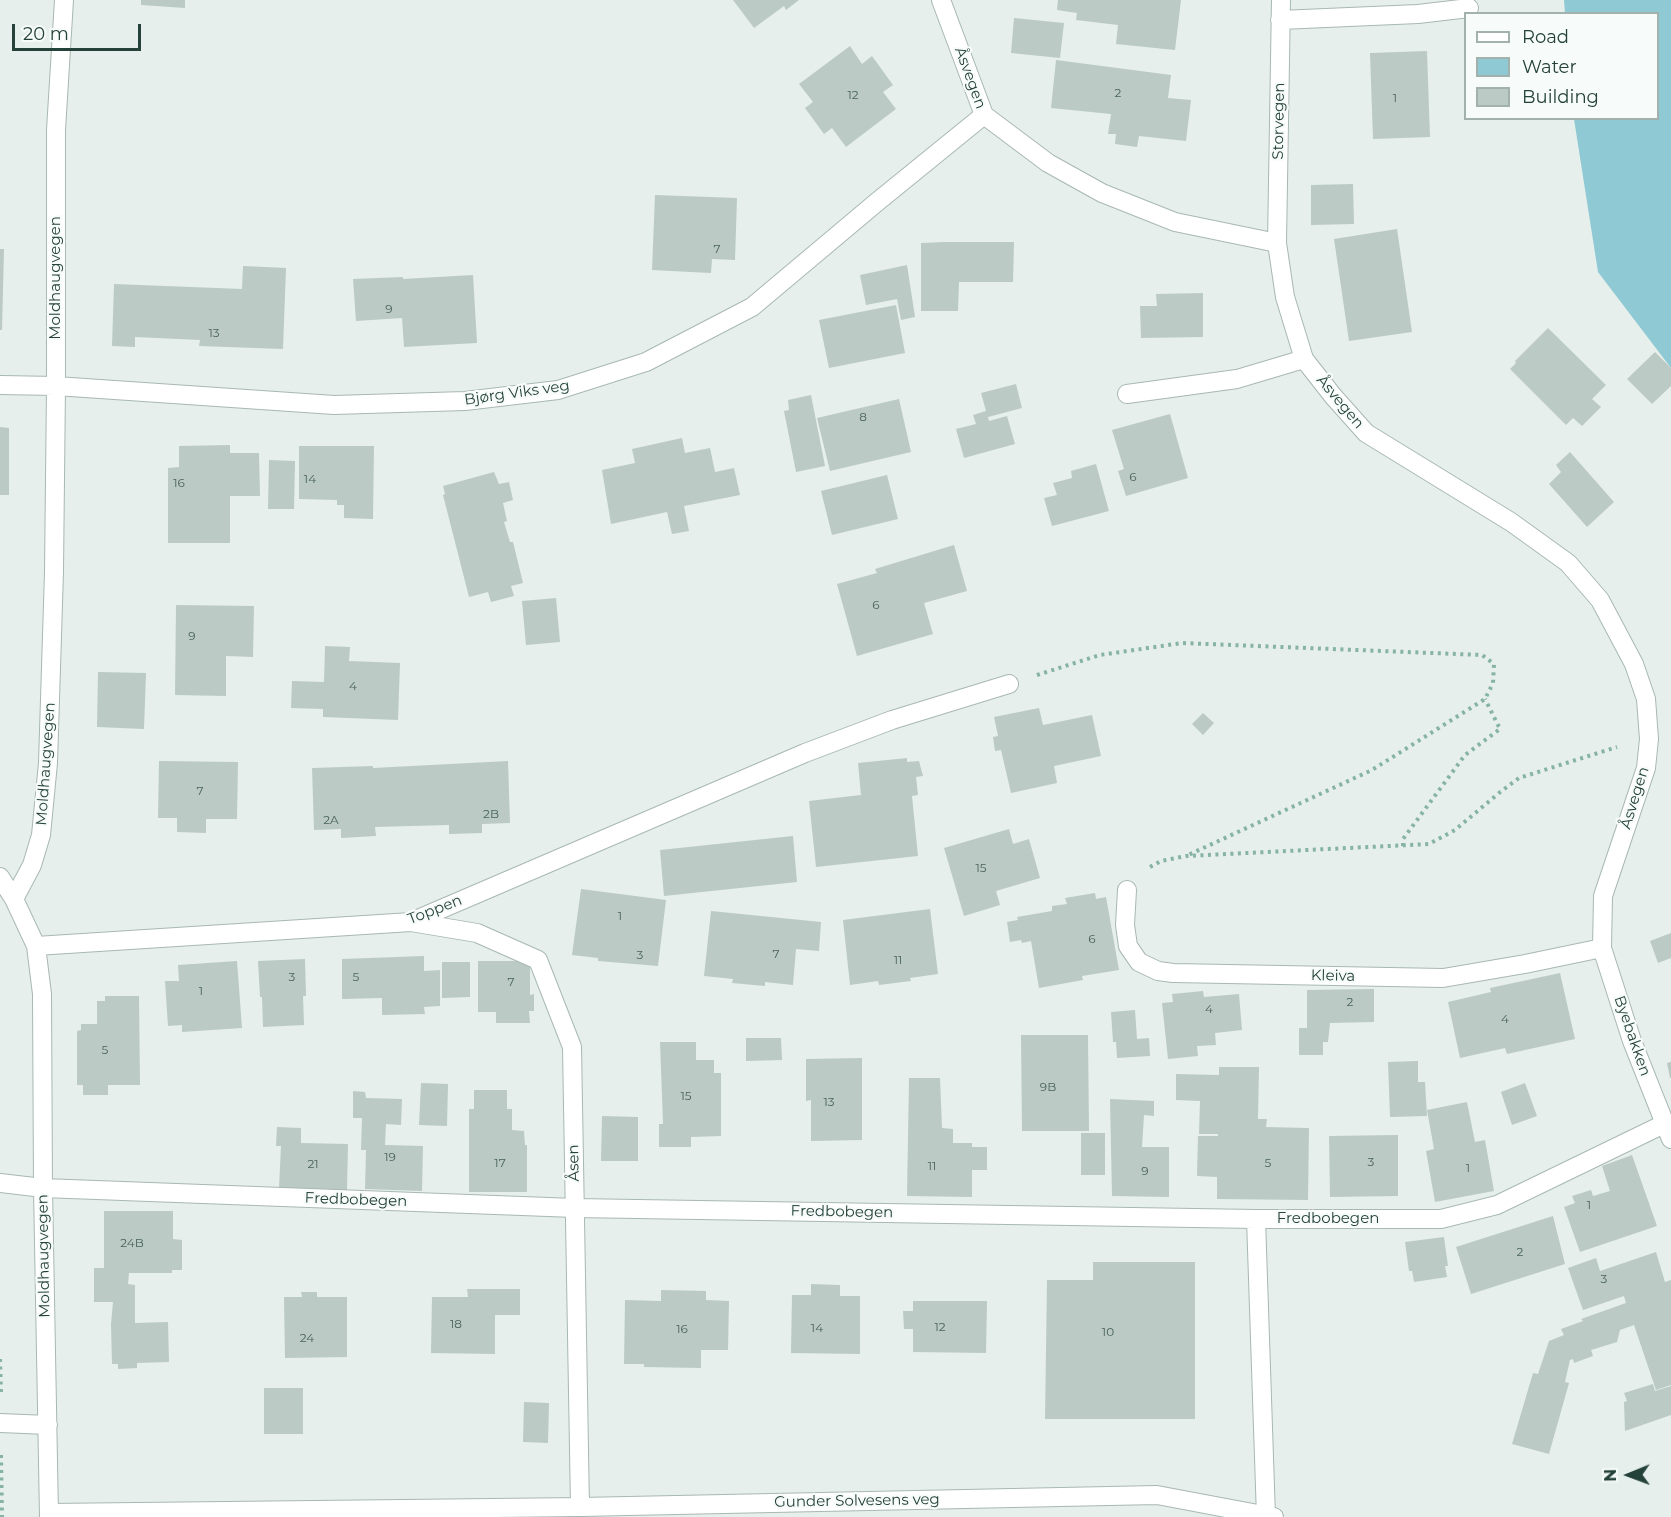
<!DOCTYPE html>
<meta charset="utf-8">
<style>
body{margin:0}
#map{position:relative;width:1671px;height:1517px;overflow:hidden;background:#e6efeb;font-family:Montserrat,sans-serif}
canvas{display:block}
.legend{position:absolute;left:1464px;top:12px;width:195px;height:108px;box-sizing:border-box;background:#f7fbf9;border:2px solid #a3b1ad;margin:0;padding:8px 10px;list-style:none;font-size:18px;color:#24423a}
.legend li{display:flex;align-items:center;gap:12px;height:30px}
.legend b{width:30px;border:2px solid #a3b1ad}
.north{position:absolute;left:1599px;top:1445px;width:60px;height:60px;-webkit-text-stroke:4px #f7fbf9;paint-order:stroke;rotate:269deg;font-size:16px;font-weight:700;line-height:24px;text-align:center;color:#24423a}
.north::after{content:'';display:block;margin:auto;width:21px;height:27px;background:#24423a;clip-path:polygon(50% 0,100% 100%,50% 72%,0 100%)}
.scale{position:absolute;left:12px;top:24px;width:129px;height:27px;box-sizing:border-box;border:3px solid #24423a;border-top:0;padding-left:8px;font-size:18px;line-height:21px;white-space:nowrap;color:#24423a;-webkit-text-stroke:4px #f7fbf9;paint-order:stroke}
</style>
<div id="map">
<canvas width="1671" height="1517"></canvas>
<ul class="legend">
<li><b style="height:8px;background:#fff"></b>Road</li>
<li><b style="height:16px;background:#8ec9d4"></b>Water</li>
<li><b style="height:16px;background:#bbcac4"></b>Building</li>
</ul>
<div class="north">N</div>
<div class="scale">20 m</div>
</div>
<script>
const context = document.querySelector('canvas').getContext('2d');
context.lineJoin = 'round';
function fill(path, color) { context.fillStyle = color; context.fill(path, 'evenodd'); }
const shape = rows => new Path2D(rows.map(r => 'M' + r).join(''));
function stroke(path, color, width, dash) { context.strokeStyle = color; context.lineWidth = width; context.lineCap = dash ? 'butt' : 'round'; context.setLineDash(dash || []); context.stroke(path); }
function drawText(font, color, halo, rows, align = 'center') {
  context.font = font + ' Montserrat,sans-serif'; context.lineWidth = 4.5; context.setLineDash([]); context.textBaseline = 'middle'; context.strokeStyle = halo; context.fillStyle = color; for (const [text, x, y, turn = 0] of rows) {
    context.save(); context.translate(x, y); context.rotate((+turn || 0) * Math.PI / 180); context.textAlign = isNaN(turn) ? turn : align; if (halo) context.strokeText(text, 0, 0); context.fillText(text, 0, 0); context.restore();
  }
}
const water = shape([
 [1564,0,1671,0,1671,368,1598,272,1574,119,1658,118,1658,14,1565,13]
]);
const building = shape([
 [141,0,185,0,185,8,141,5],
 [733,0,799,0,786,10,784,6,754,28],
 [1058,0,1181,0,1175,50,1116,44,1118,25,1076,20,1077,13,1057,10],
 [1014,18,1064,23,1060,58,1011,53],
 [850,46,862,64,872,56,893,85,883,92,896,109,846,147,832,128,824,134,805,108,813,102,799,84],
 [1427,51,1430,137,1373,139,1370,53],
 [1056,60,1171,75,1168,98,1191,100,1186,141,1139,136,1137,147,1115,144,1116,134,1108,134,1111,114,1051,108],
 [1353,184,1354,224,1311,225,1311,185],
 [655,195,737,198,735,260,712,259,711,273,652,270],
 [1397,229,1412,332,1349,341,1334,239],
 [945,242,1014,242,1013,282,959,282,958,311,921,311,921,243],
 [0,249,4,249,2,330,0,330],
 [907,265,915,317,901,320,897,299,866,305,860,275],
 [243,266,286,268,283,349,199,346,200,340,135,337,135,347,112,346,114,284,242,289],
 [473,275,477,343,404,347,402,318,356,321,353,279,403,277,403,279],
 [1203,293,1203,337,1141,338,1140,306,1157,306,1156,294],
 [896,305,905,353,829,368,819,320],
 [1548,328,1606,385,1592,399,1601,407,1582,426,1573,418,1566,425,1510,369,1516,363,1515,361],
 [1655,352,1671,368,1671,386,1652,404,1627,379],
 [1016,384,1022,408,988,417,989,421,1007,416,1015,444,964,458,956,429,976,424,973,415,986,411,981,393],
 [811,395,825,466,796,472,784,411,789,410,788,400],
 [899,399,911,452,830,471,817,418],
 [1170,414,1188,478,1126,496,1118,471,1124,469,1112,430],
 [0,427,9,428,9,495,0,495],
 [682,438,685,453,710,448,715,472,734,468,740,495,684,506,689,531,672,534,667,512,611,524,602,470,635,463,632,449],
 [230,445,230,453,259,453,260,496,230,496,230,543,168,543,168,468,179,467,179,446],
 [299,446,374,446,373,519,344,518,344,505,337,505,337,500,299,499],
 [1570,452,1614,502,1587,527,1549,484,1561,472,1556,465],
 [269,460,295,461,294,509,268,509],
 [1096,464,1109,511,1052,526,1044,498,1057,495,1053,483,1072,478,1071,471],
 [494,472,499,484,509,482,513,500,503,503,507,521,504,522,510,542,513,542,523,583,511,586,514,596,491,602,488,592,469,597,443,495,445,494,443,486],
 [887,475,898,519,832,535,821,491],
 [954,545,967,591,924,603,933,634,857,656,837,584,877,573,875,569],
 [556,598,560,642,526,645,522,601],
 [176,605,254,606,253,657,226,656,226,696,175,695],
 [325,646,350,647,349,661,400,663,398,720,323,717,323,709,291,708,292,681,324,682],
 [98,672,146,673,144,729,97,727],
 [1039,708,1043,725,1092,715,1101,756,1054,766,1057,783,1011,793,1001,750,995,751,993,737,998,736,994,717],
 [1203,713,1214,723,1203,735,1192,724],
 [907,758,907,762,919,761,923,776,916,777,918,795,912,796,918,856,816,867,809,801,861,795,858,763],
 [159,761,238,762,237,819,206,819,206,833,177,832,177,818,158,818],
 [508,761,510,823,482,824,482,833,449,834,449,825,375,827,376,836,341,838,341,829,314,830,312,768,373,766,373,768],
 [1009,829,1013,844,1029,839,1040,878,996,891,1000,905,964,916,944,848],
 [793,836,797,882,664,896,660,850],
 [581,889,666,900,658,966,598,961,598,958,572,955],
 [1095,893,1096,899,1106,897,1119,970,1082,976,1083,980,1039,988,1031,941,1022,943,1021,940,1010,942,1007,922,1018,920,1017,917,1052,911,1052,906,1067,904,1065,898],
 [930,909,938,974,910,978,911,981,879,985,878,981,850,985,843,920],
 [711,911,821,922,819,951,796,949,793,985,765,982,765,986,732,983,733,979,704,976],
 [1671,933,1671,958,1658,963,1650,941],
 [424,956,424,971,440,970,440,1006,424,1007,425,1014,382,1015,382,998,342,999,342,959],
 [305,959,306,996,303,996,304,1025,263,1027,262,997,260,997,258,961],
 [237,961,242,1028,182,1032,182,1025,168,1026,165,981,179,981,178,965],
 [478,961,530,961,530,995,534,994,534,1011,529,1011,530,1023,496,1023,496,1012,478,1012],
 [442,962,470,962,470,997,442,998],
 [1560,973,1575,1039,1507,1054,1505,1048,1460,1058,1448,1002,1491,992,1490,988],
 [1374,989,1374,1022,1330,1023,1328,1042,1323,1042,1323,1055,1299,1055,1299,1028,1307,1028,1307,990],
 [1203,991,1204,997,1239,994,1242,1030,1215,1033,1216,1045,1197,1046,1198,1056,1168,1059,1162,1003,1173,1002,1172,994],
 [105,996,139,996,140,1085,108,1085,108,1095,83,1095,83,1085,77,1085,77,1031,81,1030,81,1024,97,1024,97,1001,105,1001],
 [1135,1010,1137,1039,1149,1038,1150,1056,1117,1058,1116,1042,1113,1042,1111,1012],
 [1021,1035,1088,1035,1089,1131,1022,1131],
 [746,1038,781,1038,782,1060,746,1061],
 [660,1042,696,1042,696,1060,714,1060,714,1073,721,1073,721,1136,691,1137,691,1147,659,1147,659,1124,663,1124],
 [862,1058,862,1140,811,1141,811,1100,806,1101,806,1059],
 [1418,1061,1418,1082,1425,1082,1427,1116,1390,1117,1388,1062],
 [1671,1062,1671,1078,1670,1078,1667,1063],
 [1219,1067,1259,1067,1258,1119,1267,1119,1266,1127,1309,1128,1308,1200,1217,1199,1217,1177,1197,1176,1198,1136,1218,1136,1218,1134,1199,1134,1200,1101,1176,1100,1176,1074,1219,1075],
 [909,1078,940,1078,942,1128,953,1129,953,1143,972,1143,972,1147,987,1147,987,1170,972,1170,972,1197,907,1196],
 [421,1083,448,1084,447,1126,419,1125],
 [1525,1083,1537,1116,1512,1125,1501,1092],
 [474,1090,507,1090,507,1109,512,1109,512,1130,524,1131,525,1145,527,1145,527,1192,469,1192,469,1109,474,1109],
 [353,1091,365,1092,366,1098,402,1099,401,1125,386,1124,385,1145,423,1146,422,1191,365,1189,366,1150,361,1150,362,1118,353,1118],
 [1110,1099,1154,1101,1154,1116,1144,1115,1142,1147,1169,1147,1169,1197,1112,1196],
 [1467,1102,1475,1142,1485,1140,1494,1191,1435,1202,1426,1151,1434,1149,1427,1110],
 [602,1116,638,1117,638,1161,601,1161],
 [277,1127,301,1128,301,1143,348,1144,347,1190,279,1188,281,1146,276,1146],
 [1081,1133,1105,1133,1105,1175,1081,1175],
 [1398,1135,1398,1196,1330,1197,1329,1136],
 [1632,1155,1657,1226,1580,1252,1564,1207,1575,1203,1572,1196,1591,1190,1593,1196,1610,1191,1602,1166],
 [104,1211,173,1211,173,1239,182,1240,182,1270,172,1270,172,1273,129,1273,128,1284,135,1285,135,1323,168,1322,169,1362,137,1363,137,1368,118,1369,118,1364,112,1364,111,1324,113,1302,94,1302,94,1268,104,1268],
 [1553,1216,1565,1264,1471,1294,1456,1247],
 [1444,1237,1448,1266,1445,1266,1447,1277,1414,1282,1412,1271,1409,1271,1405,1242],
 [1656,1252,1665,1282,1671,1280,1671,1385,1656,1390,1634,1325,1620,1330,1617,1342,1591,1350,1593,1356,1574,1363,1573,1359,1570,1360,1565,1382,1569,1383,1549,1454,1512,1444,1533,1373,1538,1374,1549,1341,1564,1335,1561,1329,1583,1321,1581,1319,1626,1303,1624,1296,1583,1310,1568,1268,1596,1258,1600,1271],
 [1093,1262,1195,1262,1195,1419,1045,1419,1047,1280,1093,1280],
 [811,1284,840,1285,840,1296,860,1296,860,1354,791,1353,792,1295,811,1295],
 [467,1289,520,1289,520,1315,495,1315,495,1354,431,1353,432,1297,468,1297],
 [661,1290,706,1291,706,1300,729,1301,728,1350,701,1350,701,1368,644,1367,644,1364,624,1364,625,1300,661,1301],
 [301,1292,317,1292,317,1297,347,1297,347,1357,285,1358,284,1297,302,1297],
 [913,1301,987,1301,986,1353,913,1352,913,1329,904,1329,903,1311,913,1311],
 [1653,1384,1655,1391,1671,1386,1671,1415,1625,1431,1624,1402,1627,1401,1624,1393],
 [264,1388,303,1388,303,1434,264,1434],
 [524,1402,549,1403,548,1443,523,1442]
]);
const path = shape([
 [1037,675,1100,655,1182,643,1482,655,1494,664,1493,683,1485,699,1372,770,1186,856],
 [1403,846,1403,839,1465,755,1500,729,1485,699],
 [1150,867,1161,861,1186,856,1429,844,1455,830,1499,793,1519,778,1617,747],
 [0,1359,1,1393],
 [1,1455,2,1517]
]);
const minor = shape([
 [941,0,984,115,1048,163,1102,193,1175,222,1277,243,1285,297,1304,359,1333,396,1366,433,1511,522,1568,563,1600,600,1634,664,1646,699,1649,739,1646,768,1603,896,1602,948,1632,1041,1671,1139],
 [1280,20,1418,14,1469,8],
 [1277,243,1281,0],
 [0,385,56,386,334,405,465,401,558,390,646,362,752,307,877,202,984,115],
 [1127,394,1237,379,1304,359],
 [0,877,14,899,36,946,42,994,43,1188,49,1517],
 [1127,890,1125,925,1128,946,1139,962,1158,971,1173,973,1443,978,1525,964,1602,948],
 [14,899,32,865,41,835,48,763,54,572,56,386,56,130,64,0],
 [411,922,477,933,538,960,572,1047,580,1507],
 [36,946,411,922,805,753,892,720,1009,684],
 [0,1183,43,1188,575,1208,1256,1219,1441,1219,1497,1205,1664,1124],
 [1256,1219,1266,1517],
 [0,1423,48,1425],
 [49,1513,580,1507,1157,1495,1274,1517]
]);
const numberNames = [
 ["2",1118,93],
 ["12",853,95],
 ["1",1395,98],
 ["7",717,249],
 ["9",389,309],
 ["13",214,333],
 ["8",863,417],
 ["6",1133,477],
 ["14",310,479],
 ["16",179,483],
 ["6",876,605],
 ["9",192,636],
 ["4",353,686],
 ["7",200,791],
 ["2B",491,814],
 ["2A",331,820],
 ["15",981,868],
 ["1",620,916],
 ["6",1092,939],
 ["7",776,954],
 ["3",640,955],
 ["11",898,960],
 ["3",292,977],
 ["5",356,977],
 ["7",511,982],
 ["1",201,991],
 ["2",1350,1002],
 ["4",1209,1009],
 ["4",1505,1019],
 ["5",105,1050],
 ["9B",1048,1087],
 ["15",686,1096],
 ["13",829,1102],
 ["19",390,1157],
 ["3",1371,1162],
 ["17",500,1163],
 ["5",1268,1163],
 ["21",313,1164],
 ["11",932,1166],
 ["1",1468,1168],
 ["9",1145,1171],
 ["1",1589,1205],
 ["24B",132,1243],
 ["2",1520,1252],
 ["3",1604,1279],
 ["18",456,1324],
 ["12",940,1327],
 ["14",817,1328],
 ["16",682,1329],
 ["10",1108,1332],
 ["24",307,1338]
];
const streetNames = [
 ["Åsvegen",970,78,70],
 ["Storvegen",1279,121,-89],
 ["Moldhaugvegen",56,278,-90],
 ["Bjørg Viks veg",517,393,-8],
 ["Åsvegen",1340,402,50],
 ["Moldhaugvegen",46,764,-86],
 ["Åsvegen",1635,798,-73],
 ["Toppen",435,910,-21],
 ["Kleiva",1333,976,1],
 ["Byebakken",1632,1036,71],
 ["Åsen",574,1163,-91],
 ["Fredbobegen",356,1200,2],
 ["Fredbobegen",842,1212,1],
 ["Fredbobegen",1328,1219],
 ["Moldhaugvegen",44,1256,-91],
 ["Gunder Solvesens veg",857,1501,-1]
];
fill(water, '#8ec9d4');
fill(building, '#bbcac4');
stroke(minor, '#a8b8b2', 20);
stroke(path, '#86b3a5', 4, [3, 4.5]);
stroke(minor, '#fff', 18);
drawText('12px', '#4a645c', null, numberNames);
drawText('15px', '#24423a', '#f7fbf9', streetNames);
</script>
